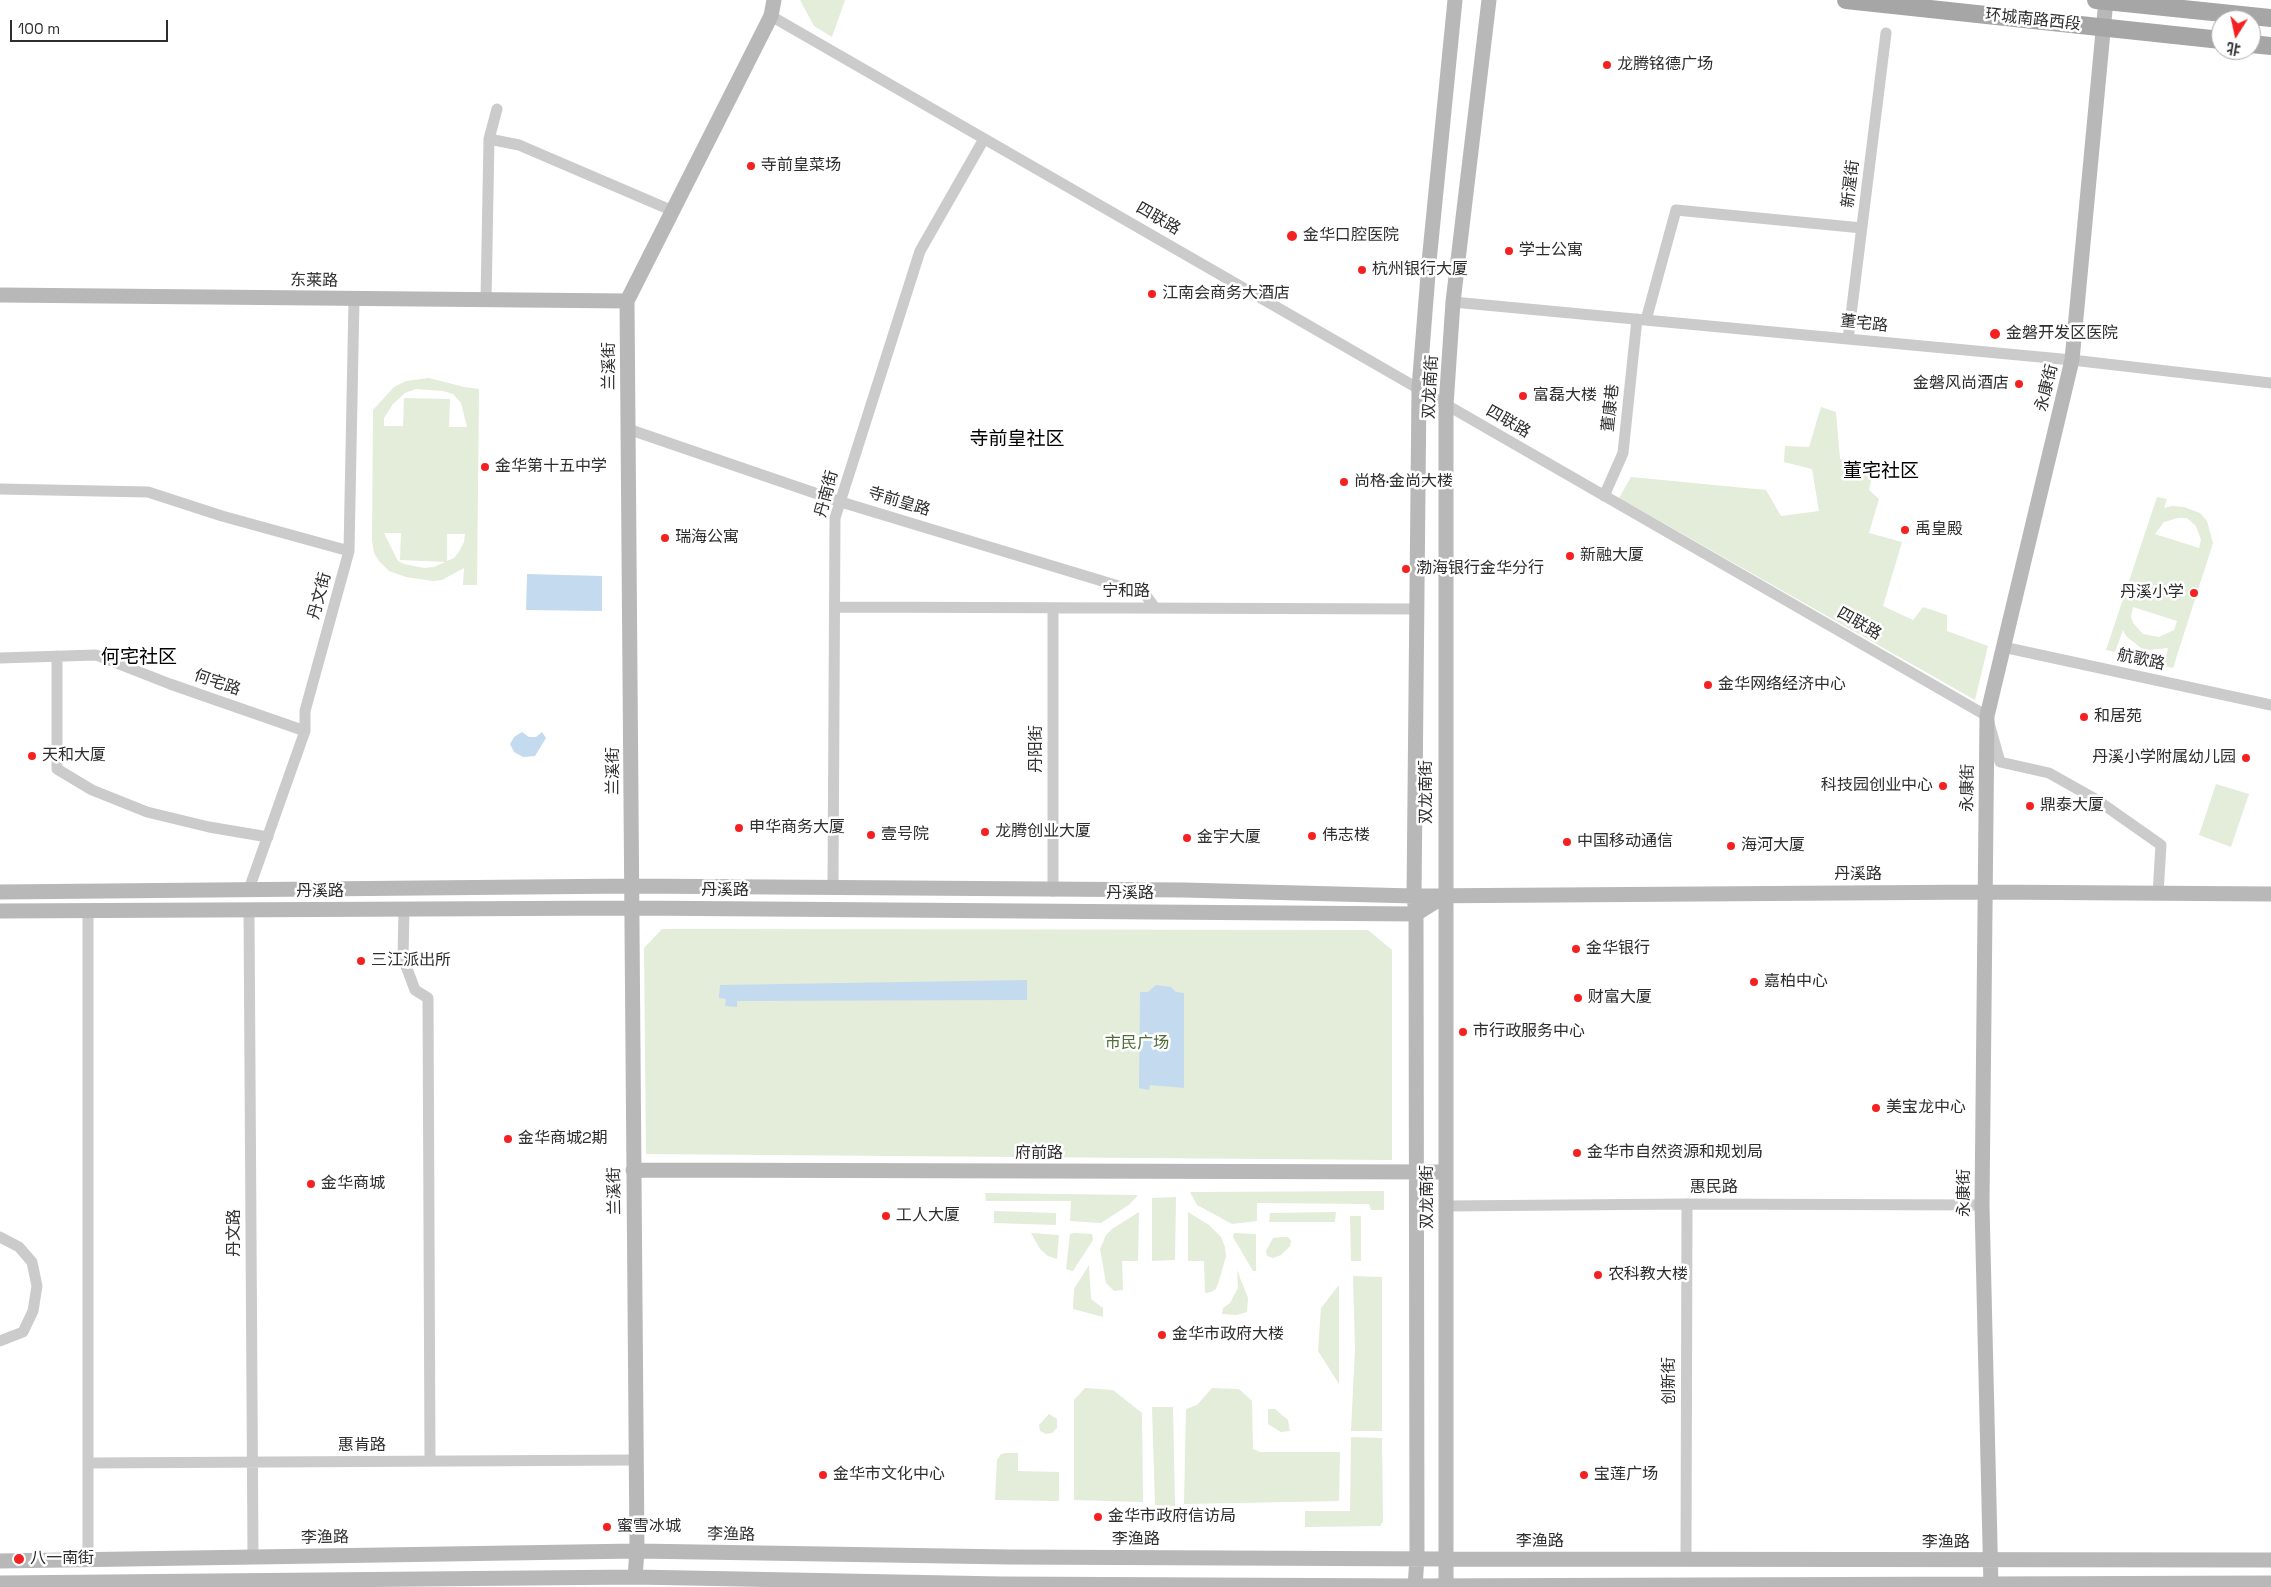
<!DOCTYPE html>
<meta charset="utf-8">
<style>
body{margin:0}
#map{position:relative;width:2271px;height:1587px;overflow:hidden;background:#fff;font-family:"Space Grotesk","Noto Sans SC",sans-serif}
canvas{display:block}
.north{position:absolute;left:2211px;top:10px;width:50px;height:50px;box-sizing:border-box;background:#fff;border:1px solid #ababab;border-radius:50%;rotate:190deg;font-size:14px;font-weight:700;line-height:20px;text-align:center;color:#2e2e2e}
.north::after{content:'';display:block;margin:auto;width:18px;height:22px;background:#f52020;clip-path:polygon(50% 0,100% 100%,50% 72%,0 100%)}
.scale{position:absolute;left:10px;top:20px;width:158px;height:22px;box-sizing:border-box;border:2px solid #2e2e2e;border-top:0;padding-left:6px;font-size:15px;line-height:18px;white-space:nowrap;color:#2e2e2e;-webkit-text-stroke:4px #fff;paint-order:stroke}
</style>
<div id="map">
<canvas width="2271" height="1587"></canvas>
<div class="north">北</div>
<div class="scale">100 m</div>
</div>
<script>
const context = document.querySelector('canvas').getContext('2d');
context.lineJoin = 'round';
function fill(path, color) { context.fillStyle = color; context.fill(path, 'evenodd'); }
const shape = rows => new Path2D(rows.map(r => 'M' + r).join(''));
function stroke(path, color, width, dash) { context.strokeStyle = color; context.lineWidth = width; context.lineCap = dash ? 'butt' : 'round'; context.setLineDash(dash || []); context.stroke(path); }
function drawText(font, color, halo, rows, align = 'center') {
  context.font = font + ' "Space Grotesk","Noto Sans SC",sans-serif'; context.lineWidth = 5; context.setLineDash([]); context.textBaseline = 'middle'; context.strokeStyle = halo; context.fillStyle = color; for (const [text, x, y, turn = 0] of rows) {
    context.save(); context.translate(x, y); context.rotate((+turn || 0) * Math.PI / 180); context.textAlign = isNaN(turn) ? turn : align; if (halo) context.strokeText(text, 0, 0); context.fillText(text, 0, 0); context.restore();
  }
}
const green = shape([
 [800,0,845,0,832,37,814,26],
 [429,378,464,387,479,389,477,585,463,585,464,568,442,580,433,581,406,577,389,571,379,561,374,553,372,540,373,410,394,387,406,381],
 [416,389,443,391,453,394,461,403,467,427,449,427,450,399,404,398,403,426,384,426,384,418,393,404,405,393],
 [384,533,401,533,400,560,445,562,434,567,424,568,404,564,398,561],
 [447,534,465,534,464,542,460,550,454,558,447,561],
 [1821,407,1836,412,1840,459,1873,471,1869,490,1879,499,1869,533,1902,542,1883,606,1913,620,1923,607,1947,615,1947,631,1988,646,1975,700,1619,498,1631,477,1766,490,1781,516,1819,511,1812,469,1784,462,1785,446,1809,447],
 [2157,497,2167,499,2164,508,2172,506,2184,507,2200,513,2207,521,2213,543,2173,668,2164,666,2168,648,2148,650,2141,648,2126,636,2123,630,2115,652,2106,650],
 [2178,518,2187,518,2196,526,2201,540,2199,548,2155,534,2164,522],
 [2133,607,2177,621,2174,630,2159,637,2143,634,2133,623,2131,617],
 [2216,784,2249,794,2231,847,2199,835],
 [662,929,1368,930,1392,950,1392,1160,646,1154,644,948],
 [1384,1191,1384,1210,1371,1210,1369,1204,1257,1203,1257,1221,1232,1224,1197,1205,1190,1192],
 [985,1193,1138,1195,1130,1204,1101,1223,1070,1221,1071,1201,986,1201],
 [1176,1197,1175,1260,1152,1261,1152,1198],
 [994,1211,1056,1213,1056,1225,994,1223],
 [1139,1212,1138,1261,1122,1261,1123,1290,1114,1291,1106,1283,1100,1249,1106,1235,1112,1229],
 [1188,1212,1209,1225,1221,1237,1225,1247,1226,1256,1219,1281,1216,1289,1211,1292,1205,1293,1204,1261,1188,1261],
 [1336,1212,1335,1222,1269,1222,1270,1213],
 [1350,1216,1361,1216,1361,1261,1351,1261],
 [1031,1233,1059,1235,1057,1259,1048,1256,1040,1249],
 [1074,1233,1092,1234,1093,1240,1073,1271,1066,1269,1070,1234],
 [1234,1233,1256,1234,1256,1271,1253,1271,1233,1237],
 [1282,1237,1288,1237,1291,1241,1290,1246,1281,1255,1273,1258,1267,1256,1266,1251,1273,1238],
 [1089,1265,1091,1299,1103,1308,1103,1317,1073,1309,1074,1289],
 [1237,1270,1248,1298,1247,1312,1237,1315,1222,1314,1223,1308,1230,1303,1238,1288],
 [1353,1276,1382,1277,1382,1431,1351,1431,1355,1348],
 [1339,1285,1339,1384,1318,1351,1321,1308],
 [1085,1388,1113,1390,1142,1413,1143,1502,1074,1500,1074,1400],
 [1212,1388,1239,1389,1252,1401,1253,1449,1260,1452,1340,1452,1339,1501,1184,1504,1186,1409,1197,1405],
 [1152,1407,1173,1407,1175,1506,1155,1505],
 [1268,1409,1275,1409,1288,1420,1290,1431,1281,1432,1268,1424],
 [1049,1414,1057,1419,1057,1428,1052,1433,1046,1434,1040,1431,1039,1425],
 [1351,1437,1382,1438,1383,1522,1380,1526,1305,1527,1305,1511,1350,1511],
 [1006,1453,1018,1453,1018,1471,1059,1472,1059,1501,995,1500,997,1460,1001,1454]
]);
const water = shape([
 [527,574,602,576,602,611,526,610],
 [522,732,529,737,536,737,542,732,546,738,535,756,523,757,514,752,510,744,514,737],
 [1027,980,1027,1000,737,1001,737,1007,725,1006,726,999,719,998,720,985],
 [1156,985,1171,987,1176,992,1184,993,1184,1088,1150,1085,1149,1090,1139,1088,1140,992,1148,992]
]);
const street = shape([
 [771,16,1987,716,2000,762,2049,773,2097,800,2161,845,2158,894],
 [489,139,519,145,673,211],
 [486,300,489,139,497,109],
 [1453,302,2072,360,2271,383],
 [1646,320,1676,210,1862,228],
 [1848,339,1886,33],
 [628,429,841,502,1145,594,1155,608],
 [0,489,148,492,222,516,349,551],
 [1604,496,1623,453,1637,319],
 [835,607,1418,609],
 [2003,647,2271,705],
 [57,656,57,769,92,790,147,812,209,827,268,837],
 [0,658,96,655,170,684,305,731],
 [833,886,835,518,920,251,984,139],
 [249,889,305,731,305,711,349,551,354,299],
 [1053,891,1053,608],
 [404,909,403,958,415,990,428,998,430,1461],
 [88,910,88,1559],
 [249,910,253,1557],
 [1446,1206,1687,1204,1982,1205],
 [0,1237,19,1247,32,1262,37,1286,33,1311,23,1332,0,1341],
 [88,1463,636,1460],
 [1686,1559,1687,1204]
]);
const secondary = shape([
 [0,295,627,301],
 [0,892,632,886,1184,890,1414,896,1985,892,2271,894],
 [0,911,631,908,1416,914,1445,896],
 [633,1170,1445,1172],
 [0,1561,637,1551,1009,1557,1444,1559,2271,1560],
 [635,1577,637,1551,627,301,771,16,774,0],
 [0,1583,635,1577,1002,1584,1415,1586,2271,1583],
 [1415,1587,1417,1558,1416,914,1414,896,1419,388,1429,262,1455,0],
 [1446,1587,1446,405,1453,302,1489,0],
 [1991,1587,1982,1205,1987,716,2072,360,2106,0]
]);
const primary = shape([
 [1846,0,2221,40],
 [2096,0,2271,18],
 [2251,44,2271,46]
]);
const markers = [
 [1607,65,5,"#f52020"],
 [751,166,5,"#f52020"],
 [1292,236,6,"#f52020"],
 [1509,251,5,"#f52020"],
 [1362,270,5,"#f52020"],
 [1152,294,5,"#f52020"],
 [1995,334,6,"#f52020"],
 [2019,384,5,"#f52020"],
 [1523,396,5,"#f52020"],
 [485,467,5,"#f52020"],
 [1344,482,5,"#f52020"],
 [1905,530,5,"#f52020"],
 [665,538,5,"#f52020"],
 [1570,556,5,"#f52020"],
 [1406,569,5,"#f52020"],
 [2194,593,5,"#f52020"],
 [1708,685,5,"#f52020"],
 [2084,717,5,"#f52020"],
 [32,756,5,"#f52020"],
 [2246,758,5,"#f52020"],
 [1943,786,5,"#f52020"],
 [2030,806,5,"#f52020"],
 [739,828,5,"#f52020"],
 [985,832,5,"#f52020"],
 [871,835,5,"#f52020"],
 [1312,836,5,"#f52020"],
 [1187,838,5,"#f52020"],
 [1567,842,5,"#f52020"],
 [1731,846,5,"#f52020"],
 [1576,949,5,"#f52020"],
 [361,961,5,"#f52020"],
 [1754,982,5,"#f52020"],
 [1578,998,5,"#f52020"],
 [1463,1032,5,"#f52020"],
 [1876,1108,5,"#f52020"],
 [508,1139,5,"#f52020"],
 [1577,1153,5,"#f52020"],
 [311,1184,5,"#f52020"],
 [886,1216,5,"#f52020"],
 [1598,1275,5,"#f52020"],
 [1162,1335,5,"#f52020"],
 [823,1475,5,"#f52020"],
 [1584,1475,5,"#f52020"],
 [1098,1517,5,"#f52020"],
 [607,1527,5,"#f52020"],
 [19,1559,6,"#f52020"]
];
const streetNames = [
 ["环城南路西段",2033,20,6],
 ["新渥街",1851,184,-83],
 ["四联路",1158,219,30],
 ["东莱路",314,281,1],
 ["董宅路",1864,324,6],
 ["兰溪街",610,366,-90],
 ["双龙南街",1431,387,-87],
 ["永康街",2047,388,-76],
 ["董康巷",1611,408,-84],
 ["四联路",1508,422,30],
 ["丹南街",827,494,-75],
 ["寺前皇路",899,502,17],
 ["宁和路",1126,592],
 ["丹文街",320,596,-75],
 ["四联路",1859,624,30],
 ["航歌路",2141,660,12],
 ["何宅路",217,683,19],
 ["丹阳街",1037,749,-90],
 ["兰溪街",614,771,-90],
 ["永康街",1968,788,-89],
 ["双龙南街",1427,792,-90],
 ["丹溪路",1858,875],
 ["丹溪路",725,891],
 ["丹溪路",320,892],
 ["丹溪路",1130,894],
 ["府前路",1039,1154],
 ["惠民路",1714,1188],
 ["兰溪街",615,1191,-91],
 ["永康街",1965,1193,-90],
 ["双龙南街",1428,1197,-90],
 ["丹文路",235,1233,-90],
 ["创新街",1670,1381,-90],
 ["惠肯路",362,1446],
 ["李渔路",731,1535,1],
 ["李渔路",325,1538,-1],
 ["李渔路",1136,1540],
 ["李渔路",1540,1542],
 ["李渔路",1946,1543]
];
const poiNames = [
 ["龙腾铭德广场",1617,65],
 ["寺前皇菜场",761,166],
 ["金华口腔医院",1303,236],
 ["学士公寓",1519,251],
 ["杭州银行大厦",1372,270],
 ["江南会商务大酒店",1162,294],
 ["金磐开发区医院",2006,334],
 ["金磐风尚酒店",2009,384,"right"],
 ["富磊大楼",1533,396],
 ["金华第十五中学",495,467],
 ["尚格·金尚大楼",1354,482],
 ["禹皇殿",1915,530],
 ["瑞海公寓",675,538],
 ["新融大厦",1580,556],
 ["渤海银行金华分行",1416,569],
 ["丹溪小学",2184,593,"right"],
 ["金华网络经济中心",1718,685],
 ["和居苑",2094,717],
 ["天和大厦",42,756],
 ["丹溪小学附属幼儿园",2236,758,"right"],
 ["科技园创业中心",1933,786,"right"],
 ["鼎泰大厦",2040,806],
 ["申华商务大厦",749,828],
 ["龙腾创业大厦",995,832],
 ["壹号院",881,835],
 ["伟志楼",1322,836],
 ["金宇大厦",1197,838],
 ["中国移动通信",1577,842],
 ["海河大厦",1741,846],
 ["金华银行",1586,949],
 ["三江派出所",371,961],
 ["嘉柏中心",1764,982],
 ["财富大厦",1588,998],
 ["市行政服务中心",1473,1032],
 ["美宝龙中心",1886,1108],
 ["金华商城2期",518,1139],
 ["金华市自然资源和规划局",1587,1153],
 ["金华商城",321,1184],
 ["工人大厦",896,1216],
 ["农科教大楼",1608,1275],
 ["金华市政府大楼",1172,1335],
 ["金华市文化中心",833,1475],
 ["宝莲广场",1594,1475],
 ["金华市政府信访局",1108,1517],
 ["蜜雪冰城",617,1527],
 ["八一南街",30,1559]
];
const parkNames = [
 ["市民广场",1137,1044]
];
const quarterNames = [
 ["寺前皇社区",1017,440],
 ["董宅社区",1881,472],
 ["何宅社区",139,658]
];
fill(green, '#e3edda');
fill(water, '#c4dbef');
stroke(street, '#cbcbcb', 11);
stroke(secondary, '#b8b8b8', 15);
stroke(primary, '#a6a6a6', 18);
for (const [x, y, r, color] of markers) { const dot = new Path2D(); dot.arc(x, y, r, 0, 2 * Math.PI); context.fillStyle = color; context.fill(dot); stroke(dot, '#fff', 2); }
drawText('16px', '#2e2e2e', '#fff', streetNames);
drawText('16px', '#2e2e2e', '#fff', poiNames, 'left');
drawText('16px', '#4d6e37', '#fff', parkNames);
drawText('19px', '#000', '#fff', quarterNames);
</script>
